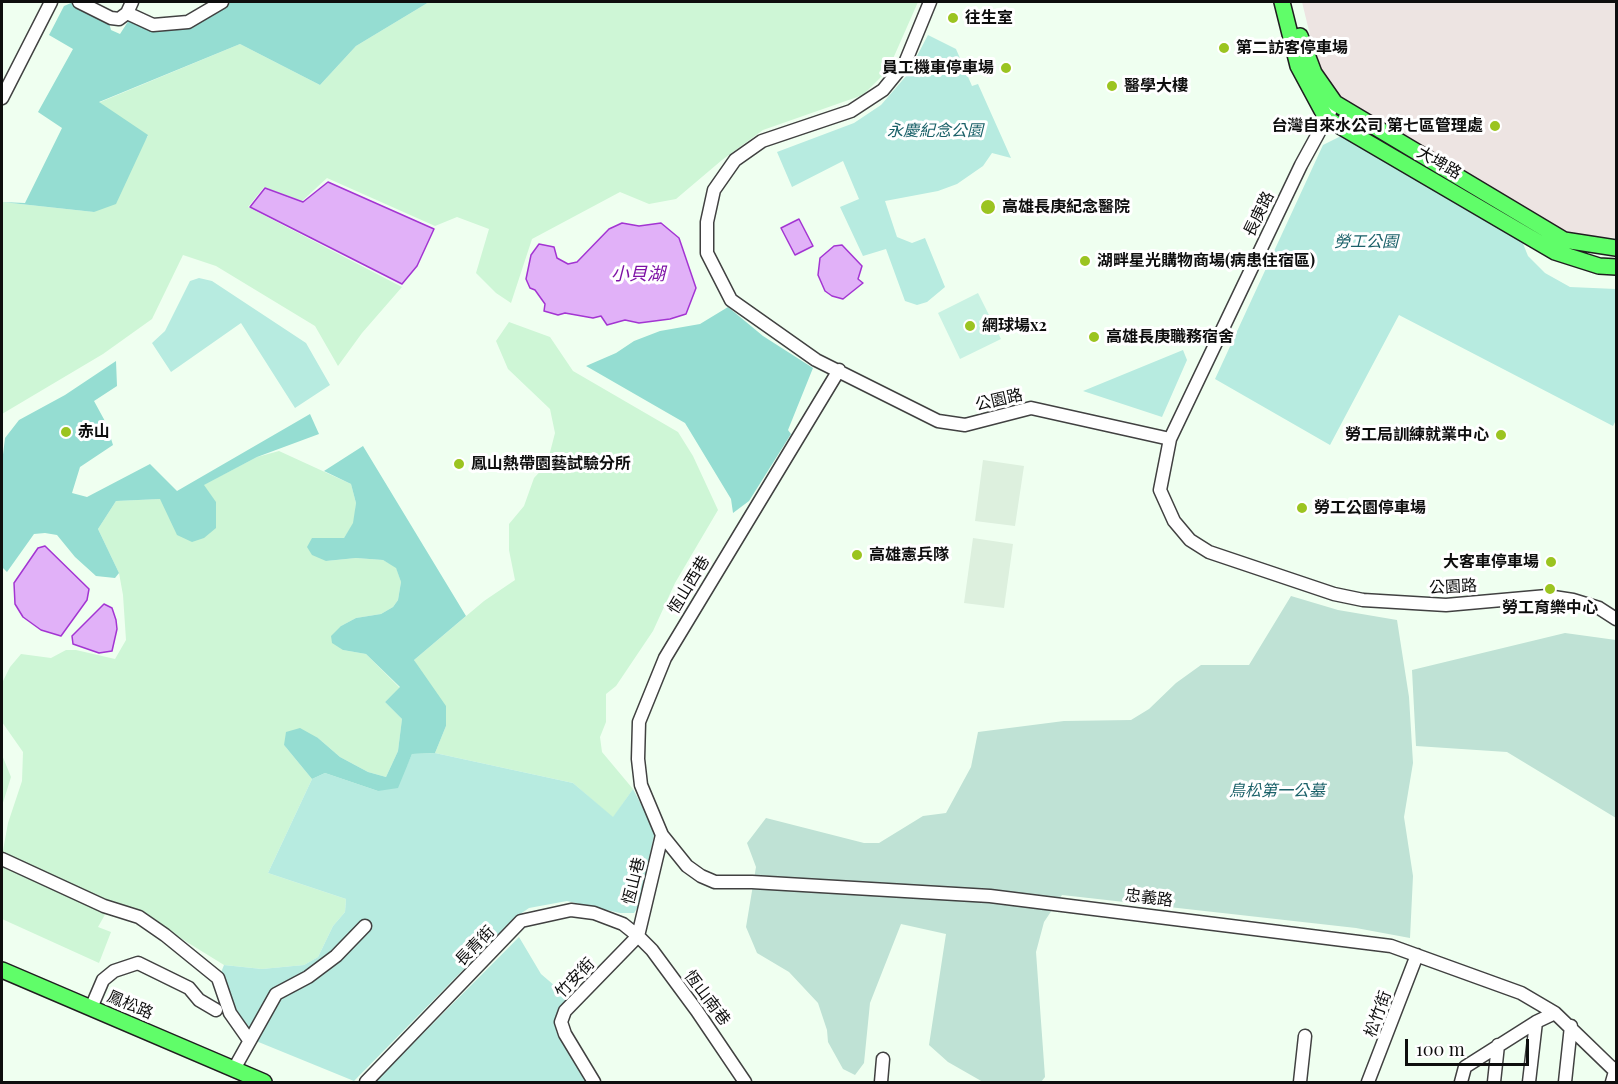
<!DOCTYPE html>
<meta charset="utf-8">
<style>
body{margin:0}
#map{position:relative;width:1618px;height:1084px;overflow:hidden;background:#effff0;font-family:"Playfair Display",serif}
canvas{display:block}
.frame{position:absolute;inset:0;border:3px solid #0e0e0e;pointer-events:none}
.scale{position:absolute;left:1405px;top:1039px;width:124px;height:27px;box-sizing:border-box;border:3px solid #0e0e0e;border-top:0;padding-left:8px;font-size:18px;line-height:21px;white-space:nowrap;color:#0e0e0e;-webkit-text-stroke:4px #fff;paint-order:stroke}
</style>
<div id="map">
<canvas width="1618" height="1084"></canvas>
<div class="frame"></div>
<div class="scale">100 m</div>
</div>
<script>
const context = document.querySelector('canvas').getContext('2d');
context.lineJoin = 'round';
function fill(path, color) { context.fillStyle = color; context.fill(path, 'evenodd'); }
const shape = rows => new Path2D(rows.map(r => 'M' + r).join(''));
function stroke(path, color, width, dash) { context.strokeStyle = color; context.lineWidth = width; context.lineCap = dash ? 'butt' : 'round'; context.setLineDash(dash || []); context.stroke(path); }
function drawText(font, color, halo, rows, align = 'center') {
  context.font = font + ' "Playfair Display","Noto Sans TC",serif'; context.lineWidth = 6; context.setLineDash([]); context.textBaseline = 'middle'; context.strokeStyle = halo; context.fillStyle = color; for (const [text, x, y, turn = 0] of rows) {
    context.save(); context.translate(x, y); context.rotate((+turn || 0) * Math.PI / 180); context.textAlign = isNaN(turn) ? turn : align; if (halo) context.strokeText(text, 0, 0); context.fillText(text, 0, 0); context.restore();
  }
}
const industrial = shape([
 [1302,2,1616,2,1616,238,1580,235,1557,228,1352,108,1332,91,1317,64]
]);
const farmland = shape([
 [429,2,918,2,888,70,863,95,763,130,722,160,676,199,649,204,620,192,532,239,511,303,496,293,476,273,489,229,457,217,435,226,327,178,302,201,264,187,248,207,402,287,362,333,338,366,315,326,216,266,183,255,152,319,103,354,2,414,2,202,94,212,148,136,98,103,240,44,320,85,356,46],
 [509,322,550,337,573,371,678,432,693,456,718,510,675,583,653,631,616,686,606,694,606,722,600,737,602,752,633,789,613,818,573,783,435,753,446,726,414,660,484,601,515,580,509,550,509,524,524,506,534,478,547,464,555,433,550,409,508,369,496,341],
 [279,451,351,484,356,503,354,523,344,538,312,538,326,561,356,558,383,560,396,567,401,582,398,600,393,607,381,614,356,618,341,626,343,650,366,654,400,688,385,702,402,719,398,751,386,777,368,772,340,757,318,738,284,745,312,779,268,873,346,899,345,912,333,926,318,957,304,965,262,969,224,965,140,913,100,901,2,856,8,823,22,781,23,752,2,722,2,683,10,667,21,654,51,658,66,650,76,650,115,659,126,640,123,595,119,573,98,529,116,501,160,499,216,503,203,485,257,457],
 [2,755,11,777,2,806],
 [2,865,107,911,98,927,111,932,99,963,2,919]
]);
const green = shape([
 [928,35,956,49,972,86,978,84,1011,158,992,153,983,166,957,184,938,191,885,201,897,237,912,243,925,238,945,287,927,302,917,305,905,301,886,249,863,256,840,207,859,199,843,161,792,187,777,152,854,123,881,105,907,75],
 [1343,135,1522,241,1528,256,1545,273,1570,287,1616,289,1616,420,1613,426,1399,315,1330,445,1215,379,1323,145],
 [199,278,212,281,306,343,330,385,295,408,241,323,171,372,152,343,165,331,190,281],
 [1183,350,1187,360,1162,417,1083,391],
 [435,753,573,783,613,817,633,789,655,831,639,905,634,913,620,913,567,901,529,908,513,919,354,1081,256,1041,230,1006,220,975,224,965,262,969,304,965,318,957,333,926,345,912,346,899,268,873,312,779,325,773,378,791,407,765,412,754],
 [519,937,541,974,569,998,557,1013,556,1031,589,1082,375,1082]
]);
const forest = shape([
 [232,2,429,2,356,46,320,85,240,44,99,102,148,135,116,204,94,212,2,202,25,203,62,128,38,112,73,49,49,35,64,6,71,3,109,23,111,30,120,34,129,20,186,26],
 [728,307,763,336,813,368,788,430,791,434,749,501,733,513,731,499,685,423,586,366,616,353,634,341,660,331,700,324],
 [116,361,117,386,94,401,106,423,113,445,80,467,72,493,87,497,150,464,177,491,310,414,319,434,257,457,204,485,216,502,216,528,204,538,192,542,177,535,160,499,116,501,98,529,119,573,115,578,96,576,75,557,57,535,45,533,34,534,7,572,2,567,2,463,5,438,19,420,65,395],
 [363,446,466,616,414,660,446,706,446,726,435,753,412,754,398,788,378,791,325,773,312,779,284,745,286,732,300,728,318,738,340,757,368,772,386,777,398,751,402,719,385,702,400,687,366,654,343,650,332,643,331,636,341,626,356,618,381,614,393,607,398,600,401,582,396,568,383,560,356,558,326,561,312,555,307,547,312,538,344,538,353,523,356,503,351,484,324,471]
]);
const cemetery = shape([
 [1291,596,1338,610,1397,620,1409,697,1413,763,1404,817,1413,876,1410,938,1356,928,1062,895,1044,922,1036,952,1045,1077,1041,1082,983,1082,948,1062,929,1045,946,934,901,924,870,1003,864,1063,855,1075,843,1069,828,1042,827,1030,818,1003,789,972,757,953,746,927,756,867,747,843,766,818,864,843,879,843,923,816,946,813,971,767,978,732,1064,721,1131,720,1149,709,1176,683,1201,665,1249,665],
 [1565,633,1616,640,1616,818,1507,752,1416,746,1412,670]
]);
const pitch = shape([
 [978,293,1001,339,960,359,938,313]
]);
const plaza = shape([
 [983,460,1024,466,1015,526,975,521],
 [973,538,1013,544,1004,608,964,603]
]);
const water = shape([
 [328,182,434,229,417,266,402,284,250,207,265,188,303,202,328,182],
 [799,219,813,246,795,255,781,228,799,219],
 [622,223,639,226,661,223,679,238,696,288,686,314,670,319,639,323,625,320,607,325,601,316,593,318,565,313,558,315,544,311,545,304,535,290,530,288,526,279,531,255,539,244,554,247,557,258,568,264,577,262,609,229,622,223],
 [842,245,862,266,858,279,863,283,843,299,832,296,825,291,818,275,820,258,834,246,842,245],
 [45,546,89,589,87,600,61,636,41,630,23,617,15,604,14,583,38,548,45,546],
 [104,604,112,608,116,620,117,629,112,651,99,653,73,644,72,636,104,604]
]);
const minor = shape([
 [79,2,111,18,119,19,127,13,132,2],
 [930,2,905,63,883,90,851,111,762,141,735,160,714,190,707,222,707,253,731,300,816,360,938,421,965,425,1031,408,1170,439],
 [127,13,153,25,188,22,222,2],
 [2,98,51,2],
 [1330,112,1301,165,1170,439,1160,490,1174,521,1190,540,1209,552,1334,594,1363,600,1446,605,1547,596,1573,600,1599,608,1616,619],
 [839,370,665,658,639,722,638,759,641,785,662,835,687,866,701,876,715,882,752,882,990,896,1391,946,1521,993,1555,1013,1614,1070],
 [2,859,104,906,139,917,165,935,218,978,230,1013,249,1040],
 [638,936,662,835],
 [91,1008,103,980,114,971,138,963,189,988,199,1000,216,1010],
 [234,1069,276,994,308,977,336,956,365,926],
 [366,1082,521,921,571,910,594,913,623,924,638,936,652,950,697,1011,745,1082],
 [594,1082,565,1034,561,1022,565,1011,638,936],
 [881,1082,883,1059],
 [1300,1082,1305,1036],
 [1368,1082,1417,955],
 [1461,1082,1465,1067,1536,1022,1555,1013],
 [1494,1082,1498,1045],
 [1529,1082,1536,1022],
 [1565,1082,1571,1026],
 [1612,1082,1616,1068]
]);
const major = shape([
 [1282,2,1298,66,1326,118,1555,252,1599,266,1616,267],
 [1300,36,1314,73,1335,103,1564,240,1616,248],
 [2,970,264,1082]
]);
const markers = [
 [953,18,6,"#9bc420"],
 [1224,48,6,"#9bc420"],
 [1006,68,6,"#9bc420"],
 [1112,86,6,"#9bc420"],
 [1495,126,6,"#9bc420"],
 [988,207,8,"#9bc420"],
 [1085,261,6,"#9bc420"],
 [970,326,6,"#9bc420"],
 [1094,337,6,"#9bc420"],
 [66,432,6,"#9bc420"],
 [1501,435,6,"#9bc420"],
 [459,464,6,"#9bc420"],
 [1302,508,6,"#9bc420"],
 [857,555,6,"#9bc420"],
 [1551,562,6,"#9bc420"],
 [1550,589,6,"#9bc420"]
];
const poiNames = [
 ["往生室",965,18],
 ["第二訪客停車場",1236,48],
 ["員工機車停車場",994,68,"right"],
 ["醫學大樓",1124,86],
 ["台灣自來水公司 第七區管理處",1483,126,"right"],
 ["高雄長庚紀念醫院",1002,207],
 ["湖畔星光購物商場(病患住宿區)",1097,261],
 ["網球場x2",982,326],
 ["高雄長庚職務宿舍",1106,337],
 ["赤山",78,432],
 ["勞工局訓練就業中心",1489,435,"right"],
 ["鳳山熱帶園藝試驗分所",471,464],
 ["勞工公園停車場",1314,508],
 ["高雄憲兵隊",869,555],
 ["大客車停車場",1539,562,"right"],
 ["勞工育樂中心",1550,608,"center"]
];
const parkNames = [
 ["永慶紀念公園",935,131],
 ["勞工公園",1366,242],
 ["鳥松第一公墓",1277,791]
];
const streetNames = [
 ["大埤路",1439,163,30],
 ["長庚路",1259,214,-64],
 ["公園路",999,400,-13],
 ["恆山西巷",689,585,-59],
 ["公園路",1453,587,-3],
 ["恆山巷",634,881,-76],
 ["忠義路",1149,898,7],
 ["長青街",475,946,-46],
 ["竹安街",575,978,-46],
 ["恆山南巷",707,998,53],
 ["鳳松路",130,1005,23],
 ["松竹街",1378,1014,-70]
];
const waterNames = [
 ["小貝湖",638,274]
];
fill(industrial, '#ede4e2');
fill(farmland, '#cef6d6');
fill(green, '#b7ebe0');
fill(forest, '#95ddd2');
fill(cemetery, '#bfe2d5');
fill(pitch, '#c9f2e3');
fill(plaza, '#ddf0de');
fill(water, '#e1b1f8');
stroke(water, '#a335d2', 1.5);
stroke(minor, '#414141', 15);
stroke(major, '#1f1f1f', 18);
stroke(minor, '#fff', 12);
stroke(major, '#60fd69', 15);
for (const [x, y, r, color] of markers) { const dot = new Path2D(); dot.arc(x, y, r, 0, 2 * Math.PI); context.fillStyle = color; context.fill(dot); stroke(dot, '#fff', 2); }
drawText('bold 16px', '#0e0e0e', '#fff', poiNames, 'left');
drawText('italic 16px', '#1b6169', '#fff', parkNames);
drawText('16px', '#0e0e0e', '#fff', streetNames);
drawText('italic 18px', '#7e12a5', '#fff', waterNames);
</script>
